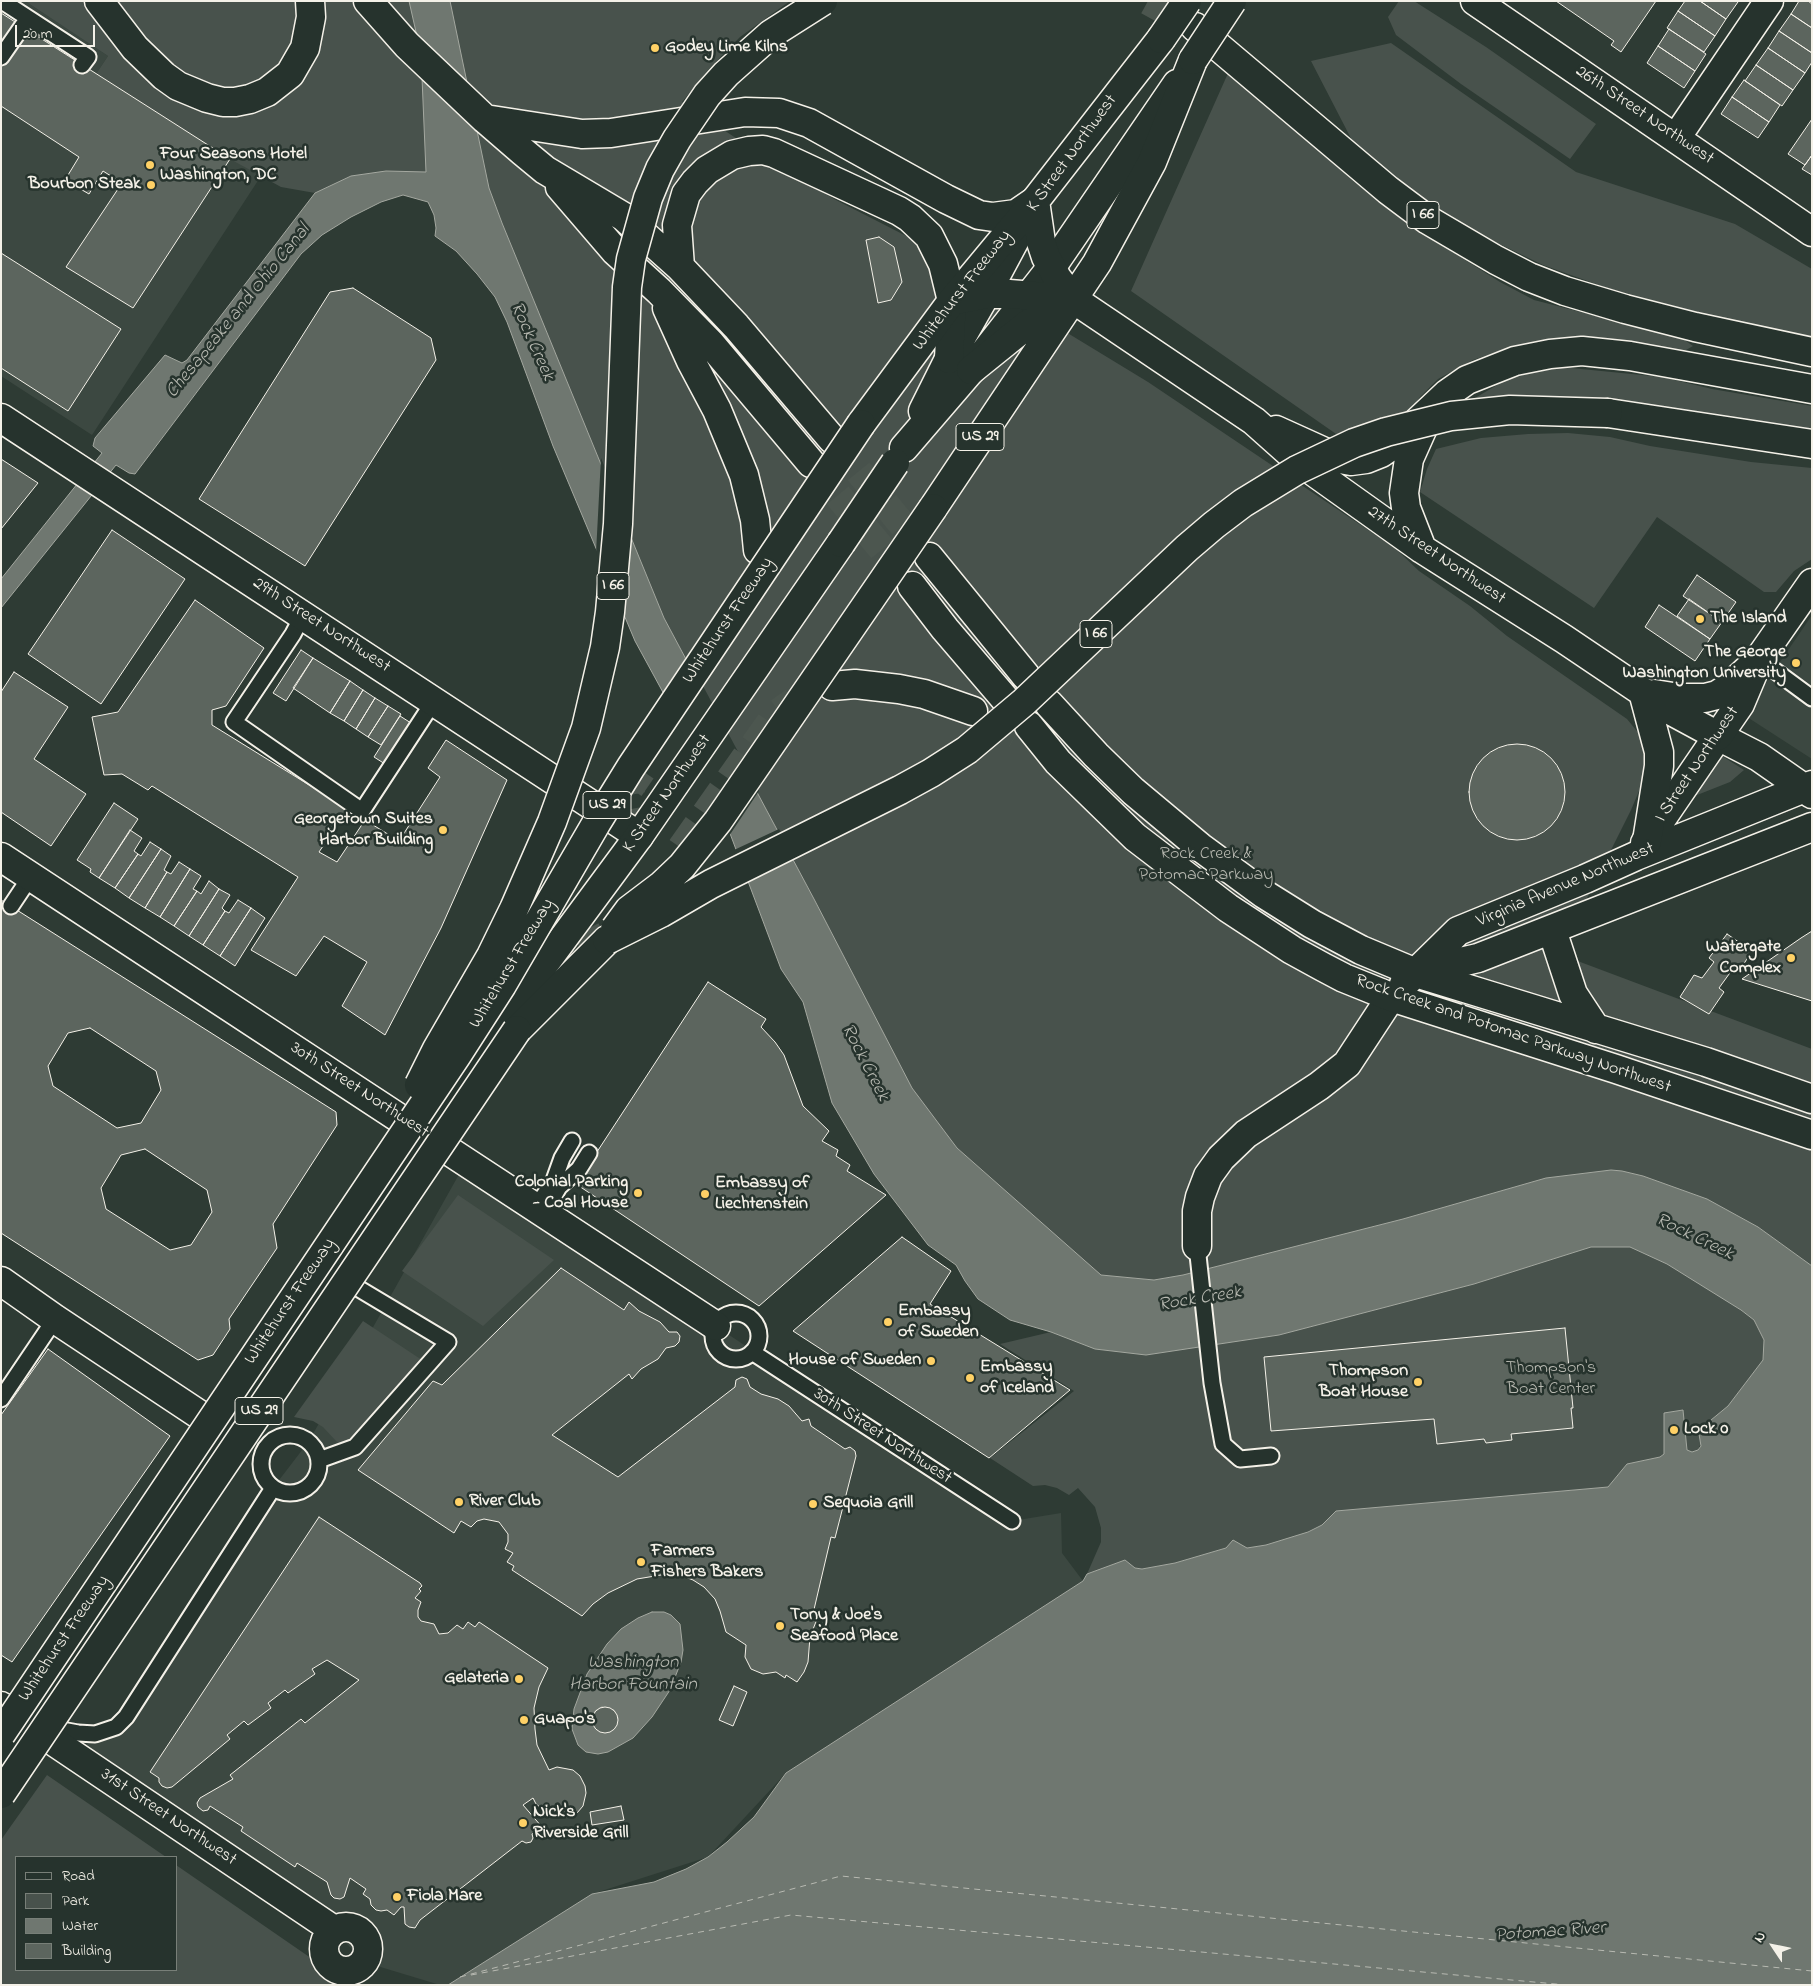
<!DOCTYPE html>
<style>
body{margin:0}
#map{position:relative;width:1813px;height:1986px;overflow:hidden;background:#2e3b34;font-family:"Indie Flower",sans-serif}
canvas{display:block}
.frame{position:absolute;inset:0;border:2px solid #f4f1e8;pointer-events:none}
.legend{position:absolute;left:15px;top:1856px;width:162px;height:115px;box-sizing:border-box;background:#26332d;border:1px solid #787f78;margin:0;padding:6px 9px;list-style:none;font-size:15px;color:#f4f1e8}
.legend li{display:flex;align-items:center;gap:10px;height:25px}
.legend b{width:25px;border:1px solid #787f78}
.north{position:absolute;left:1748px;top:1921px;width:50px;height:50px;-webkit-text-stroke:4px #26332d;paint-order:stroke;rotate:304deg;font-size:14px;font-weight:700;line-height:20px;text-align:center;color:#f4f1e8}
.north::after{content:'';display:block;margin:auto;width:18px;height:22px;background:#f4f1e8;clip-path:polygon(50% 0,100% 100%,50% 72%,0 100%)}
.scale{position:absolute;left:15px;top:25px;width:80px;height:22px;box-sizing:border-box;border:2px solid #f4f1e8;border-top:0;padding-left:6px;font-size:15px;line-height:18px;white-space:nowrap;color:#f4f1e8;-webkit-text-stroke:4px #26332d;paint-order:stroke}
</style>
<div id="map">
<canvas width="1813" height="1986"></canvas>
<div class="frame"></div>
<ul class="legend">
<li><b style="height:6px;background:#26332d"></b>Road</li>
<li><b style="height:14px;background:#48524c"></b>Park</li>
<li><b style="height:14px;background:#6f7770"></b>Water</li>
<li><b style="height:14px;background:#5c655e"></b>Building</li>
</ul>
<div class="north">N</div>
<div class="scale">20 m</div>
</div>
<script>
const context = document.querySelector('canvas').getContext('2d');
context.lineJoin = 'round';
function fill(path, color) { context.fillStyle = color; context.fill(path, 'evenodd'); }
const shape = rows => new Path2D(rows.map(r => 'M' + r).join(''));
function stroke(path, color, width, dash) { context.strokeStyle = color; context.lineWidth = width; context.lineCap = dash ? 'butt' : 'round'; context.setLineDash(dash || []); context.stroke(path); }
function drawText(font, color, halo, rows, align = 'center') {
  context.font = font + ' "Indie Flower",sans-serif'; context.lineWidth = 5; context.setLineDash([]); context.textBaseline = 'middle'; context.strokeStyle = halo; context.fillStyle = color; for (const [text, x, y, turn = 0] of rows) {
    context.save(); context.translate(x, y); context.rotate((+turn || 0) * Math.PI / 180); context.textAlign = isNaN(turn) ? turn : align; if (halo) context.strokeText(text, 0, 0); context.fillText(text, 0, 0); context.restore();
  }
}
const built = shape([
 [1,1,25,1,108,56,96,74,261,176,92,435,1,376],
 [1812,615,1812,759,1744,715],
 [466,1162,1012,1521,1061,1513,1062,1553,1083,1581,786,1773,708,1857,592,1894,448,1985,440,1985,364,1962,334,1930,72,1753,116,1727,273,1488,309,1441]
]);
const green = shape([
 [25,1,790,1,740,37,708,70,682,102,782,169,836,200,918,242,1148,382,1395,548,1419,571,1470,606,1507,636,1627,719,1655,753,1631,810,1559,954,1812,1049,1812,1266,1758,1227,1707,1199,1643,1176,1611,1170,1546,1178,1403,1219,1183,1275,1154,1280,1100,1275,957,1148,912,1088,814,899,664,618,502,223,489,188,351,176,315,193,281,187,230,159,96,74,108,56],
 [1399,1,1414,1,1486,47,1596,124,1570,159,1461,84,1396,35,1388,17],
 [1391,43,1576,172,1735,224,1812,269,1812,336,1734,322,1607,288,1543,265,1487,238,1421,200,1357,150,1311,61],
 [1229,71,1353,181,1405,222,1500,282,1534,300,1682,338,1693,346,1679,354,1544,343,1506,349,1473,360,1438,379,1420,397,1410,411,1352,430,1339,436,1131,291],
 [1561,367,1662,377,1712,389,1812,406,1812,431,1750,421,1604,401,1515,396,1475,398,1504,381,1527,374],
 [1568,433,1610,437,1650,446,1751,462,1812,468,1812,559,1794,571,1776,592,1764,592,1657,517,1594,608,1420,492,1427,469,1436,449,1481,438,1528,434],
 [1722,756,1744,770,1730,782,1692,797],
 [458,1195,554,1260,483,1326,402,1271],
 [1591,1247,1631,1247,1667,1264,1724,1298,1754,1320,1764,1340,1763,1360,1728,1406,1711,1420,1698,1450,1692,1452,1687,1450,1683,1410,1665,1413,1665,1454,1660,1457,1627,1464,1608,1487,1337,1511,1322,1525,1305,1533,1267,1545,1247,1548,1243,1547,1226,1548,1175,1563,1142,1569,1135,1568,1125,1560,1087,1574,1101,1542,1101,1528,1095,1507,1078,1488,1069,1495,1057,1488,1045,1485,1033,1486,990,1458,1074,1391,1000,1344,1051,1332,1095,1349,1146,1355,1279,1335,1474,1284],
 [363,1321,425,1362,347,1446,337,1442,323,1427,313,1421,294,1417],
 [47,1775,166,1857,16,1857,16,1970,176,1970,176,1865,350,1985,1,1985,1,1840]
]);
const water = shape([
 [409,1,450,1,489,188,502,223,664,618,814,899,912,1088,957,1148,1101,1275,1154,1280,1183,1275,1403,1219,1546,1178,1611,1170,1622,1171,1643,1176,1707,1199,1758,1227,1812,1266,1812,1985,448,1985,592,1894,654,1882,686,1869,708,1857,727,1842,754,1817,786,1773,1083,1581,1087,1574,1125,1560,1135,1568,1142,1569,1175,1563,1226,1548,1233,1540,1247,1548,1266,1545,1308,1532,1322,1525,1336,1511,1608,1487,1627,1464,1660,1457,1664,1454,1664,1413,1683,1410,1687,1450,1692,1452,1698,1450,1701,1446,1699,1434,1711,1420,1728,1406,1763,1360,1764,1340,1754,1320,1741,1310,1667,1264,1630,1247,1591,1247,1474,1284,1279,1335,1146,1355,1095,1349,1051,1332,1010,1320,978,1299,965,1281,956,1265,928,1245,874,1174,832,1103,803,1002,781,969,708,775,635,641,553,446,507,322,495,297,477,274,456,251,435,236,436,228,434,215,428,202,403,195,381,202,351,217,322,235,301,254,135,474,129,473,116,465,1,608,1,579,102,453,93,446,95,438,165,355,182,363,187,360,315,193,351,176,386,171,426,172,421,54,409,1],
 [652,1612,664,1612,671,1615,680,1624,683,1650,681,1662,670,1690,652,1717,633,1738,608,1752,598,1754,586,1752,578,1745,572,1729,574,1709,587,1674,607,1644,621,1629,638,1618,652,1612],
 [602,1707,614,1710,618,1718,616,1726,605,1732,597,1730,593,1722,595,1711,602,1707]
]);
const pier = shape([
 [601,458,628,523,620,613,596,553],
 [687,656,759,791,729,836,706,776,661,695],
 [779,829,796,859,746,882,734,850]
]);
const ferry = shape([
 [471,1975,791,1915,1567,1985],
 [460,1977,841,1876,1812,1971]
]);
const building = shape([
 [1556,1,1656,1,1621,52,1611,45,1614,41,1556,1],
 [1685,1,1700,1,1726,19,1715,36,1678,11,1685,1],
 [1700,1,1736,1,1738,2,1726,19,1700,1],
 [1799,1,1808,1,1812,4,1812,28,1791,14,1799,1],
 [1678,11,1715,36,1704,52,1667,28,1678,11],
 [1,13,230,159,133,308,66,267,122,183,103,171,89,194,65,180,79,157,1,106,1,13],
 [1791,14,1812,28,1812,53,1779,31,1791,14],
 [1669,29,1706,54,1695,71,1658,46,1669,29],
 [1779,31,1812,53,1812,62,1805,73,1768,48,1779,31],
 [1658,46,1695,71,1684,88,1647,63,1658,46],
 [1768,48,1805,73,1793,90,1756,65,1768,48],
 [1756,65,1793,90,1782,106,1745,81,1756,65],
 [1744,80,1780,105,1769,122,1732,97,1744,80],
 [1732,97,1769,122,1758,138,1721,114,1732,97],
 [1812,119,1812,155,1805,165,1788,154,1812,119],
 [1812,155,1812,175,1802,169,1812,155],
 [879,237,894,247,902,282,891,300,878,303,866,240,879,237],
 [1,253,121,329,68,411,1,368,1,253],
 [353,288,431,338,436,360,305,566,199,499,330,292,353,288],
 [1,459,38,483,1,529,1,459],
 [112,530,185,579,101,704,28,654,112,530],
 [1697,575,1736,602,1722,622,1683,596,1697,575],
 [1689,599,1722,622,1710,639,1677,616,1689,599],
 [195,600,264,648,226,706,212,710,212,725,348,809,319,852,337,862,365,820,399,841,440,777,428,768,446,740,507,780,441,928,385,1035,342,1006,367,962,324,936,296,976,251,950,298,877,152,786,148,790,122,774,104,775,92,717,118,712,195,600],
 [1659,605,1710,639,1695,661,1645,627,1659,605],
 [301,650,313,658,286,701,273,693,301,650],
 [313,658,350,681,330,713,293,688,313,658],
 [14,672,68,707,34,759,86,794,51,846,1,812,1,692,14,672],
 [350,681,363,690,344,721,330,713,350,681],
 [363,690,375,698,356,729,344,721,363,690],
 [375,698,388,706,368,737,356,729,375,698],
 [388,706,401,714,381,745,368,737,388,706],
 [400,716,411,723,385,764,374,757,400,716],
 '1469 792a48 48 0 1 1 96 0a48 48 0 1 1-96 0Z',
 [114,803,138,819,99,878,90,872,91,869,77,860,114,803],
 [130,830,142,838,134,851,138,854,115,888,99,878,130,830],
 [150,842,161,849,129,898,115,888,138,854,141,856,150,842],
 [161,849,171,856,164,870,167,872,145,908,129,898,161,849],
 [179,862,190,869,160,917,145,908,167,872,171,874,179,862],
 [190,869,201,876,193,889,197,891,174,926,160,917,190,869],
 [209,881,219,889,189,936,174,926,197,891,201,894,209,881],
 [219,889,230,895,222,908,225,911,203,945,189,936,219,889],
 [1,900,336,1112,337,1125,273,1224,277,1248,229,1319,230,1329,213,1355,198,1360,1,1233,1,900],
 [90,1028,156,1071,161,1090,141,1123,117,1128,53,1086,48,1066,68,1033,90,1028],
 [145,1149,207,1190,212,1212,191,1245,170,1250,106,1209,101,1188,121,1155,145,1149],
 [238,900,251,908,220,956,203,945,225,911,229,913,238,900],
 [251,908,265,918,235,966,220,956,251,908],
 [1812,931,1812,1001,1742,979,1801,938,1812,931],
 [1727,934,1752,951,1738,973,1732,970,1719,988,1724,992,1709,1014,1680,997,1694,975,1702,978,1714,962,1709,958,1727,934],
 [708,982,766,1019,761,1027,775,1042,784,1055,803,1106,829,1131,822,1141,838,1150,836,1156,850,1165,847,1171,886,1195,759,1306,576,1184,708,982],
 [902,1237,951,1271,930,1304,1070,1390,989,1458,793,1331,902,1237],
 [561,1268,624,1310,629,1302,639,1311,660,1322,669,1332,677,1332,680,1336,679,1342,675,1346,666,1348,658,1359,641,1369,632,1379,629,1374,552,1435,618,1477,735,1387,736,1380,742,1377,747,1379,750,1387,761,1394,778,1399,789,1406,802,1421,809,1419,811,1426,845,1449,850,1447,855,1451,856,1456,835,1538,831,1537,812,1618,817,1619,810,1637,808,1662,804,1672,797,1682,786,1675,785,1678,776,1672,763,1674,751,1669,745,1657,746,1645,726,1632,720,1611,715,1599,704,1587,693,1580,680,1575,667,1574,637,1579,608,1593,593,1604,582,1616,512,1570,514,1566,507,1562,513,1553,505,1549,508,1542,508,1534,499,1522,484,1519,477,1521,471,1527,461,1521,454,1533,358,1470,433,1381,442,1385,561,1268],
 [1565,1328,1573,1408,1571,1408,1573,1428,1511,1434,1512,1440,1486,1443,1484,1439,1437,1444,1434,1419,1271,1431,1264,1357,1565,1328],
 [48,1349,170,1436,12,1662,1,1655,1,1415,48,1349],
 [319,1517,420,1583,422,1586,419,1589,421,1591,415,1598,421,1602,418,1610,418,1617,421,1621,434,1624,439,1634,448,1633,457,1625,463,1629,468,1622,475,1627,479,1622,548,1668,539,1687,534,1708,535,1729,537,1745,549,1770,557,1767,573,1770,580,1776,585,1786,586,1793,583,1806,577,1813,569,1817,553,1817,536,1804,533,1798,523,1805,542,1827,532,1834,533,1838,531,1842,526,1843,522,1841,420,1920,415,1928,409,1927,405,1924,404,1907,401,1907,394,1915,387,1910,381,1911,376,1910,371,1905,370,1899,363,1894,366,1889,350,1878,344,1897,340,1899,334,1898,331,1895,327,1882,297,1863,295,1867,241,1831,243,1827,210,1806,208,1810,203,1811,198,1807,197,1803,200,1798,233,1779,230,1775,301,1719,305,1723,359,1680,327,1660,312,1669,315,1674,288,1693,285,1690,268,1703,271,1708,248,1725,244,1721,227,1735,230,1739,172,1787,167,1788,162,1786,159,1782,159,1778,150,1772,319,1517],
 [734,1686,747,1692,733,1726,719,1720,734,1686],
 '592 1720a13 13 0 1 1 26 0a13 13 0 1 1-26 0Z',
 [621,1806,624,1820,592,1825,590,1812,621,1806]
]);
const primaryTunnel = shape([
 [832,439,928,556],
 [811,463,909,582],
 [979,714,1016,735],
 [639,836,630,788,648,762],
 [681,848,776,714,794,701],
 [542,966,580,949,610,933]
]);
const highwayTunnel = shape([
 [1148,1,1195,27]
]);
const lane = shape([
 [2,1,88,57,82,65],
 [1,57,28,18],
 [303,615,293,634,234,722,362,811,434,701],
 [1759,659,1812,698],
 [11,906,31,876],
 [552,1199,559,1187,579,1169,589,1153],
 [535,1208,553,1183,562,1158,572,1141],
 [1197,1246,1212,1383,1223,1444,1240,1459,1271,1456],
 '713 1336a23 23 0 1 1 46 0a23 23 0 1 1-46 0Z',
 [752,1352,1012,1521],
 [1,1399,55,1319],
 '261 1464a29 29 0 1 1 58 0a29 29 0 1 1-58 0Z',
 [319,1460,355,1447,448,1342,341,1278],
 [40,1726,78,1733,95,1734,116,1727,126,1717,273,1488]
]);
const street = shape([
 [1475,1,1812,232],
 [1676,138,1769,1],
 [1,418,639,836],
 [1,857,716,1326],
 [1197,1246,1197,1211,1200,1197,1208,1176,1221,1158,1246,1134,1319,1086,1347,1064,1391,997],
 [1,1281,55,1319,224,1431],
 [1,1706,334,1930],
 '324 1949a22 22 0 1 1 44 0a22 22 0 1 1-44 0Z'
]);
const secondary = shape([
 [923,411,949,359,986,294,1023,225],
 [904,448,971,370,1051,268,1177,84],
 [1,1761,477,1055,639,836,841,543]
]);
const primary = shape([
 [99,1,135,48,164,76,178,86,207,98,223,102,235,102,250,99,267,92,290,74,305,48,311,17,310,1],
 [368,1,407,45,485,119,522,151,545,170,624,217,680,267,736,326,832,439],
 [485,119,582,134,611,133,745,112,779,113,809,123,946,199,979,215,993,217,1016,214,1035,201],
 [560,187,615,251,659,291,710,343,811,463],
 [680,267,677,225,686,194,695,182,707,170,732,155,749,151,763,150,774,153,899,211,910,218,929,236,943,264,952,301,949,359],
 [667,308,691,361,717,410,744,475,755,520,758,550],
 [929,557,1026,676],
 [912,586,945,629,1005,699],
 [832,686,855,684,899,689,924,694,973,711],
 [1049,704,1096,755,1133,791,1200,847,1264,894,1312,924,1361,950,1416,973,1706,1062,1812,1099],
 [1029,726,1058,762,1135,837,1228,908,1292,950,1323,967,1344,978,1391,997,1616,1069,1812,1135],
 [1645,843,1718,736,1759,757,1812,794],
 [1552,930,1573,994,1596,1029],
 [1418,972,1478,958,1812,827],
 [1404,984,1458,931,1585,879,1636,856,1812,785]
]);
const highway = shape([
 [1195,27,1388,190,1428,220,1496,260,1529,277,1565,291,1625,309,1695,327,1812,352],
 [1035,201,1041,242,1046,257,1057,278,1073,299,1254,421,1300,462,1422,549,1564,639,1668,709,1718,736,1740,704,1759,659,1812,583],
 [952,301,986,294,1009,294,1073,299],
 [971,370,1028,324,1069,301],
 [1608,413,1812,444],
 [861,424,952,301,1035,201,1161,39],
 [1276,430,1340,459,1351,461,1366,459,1381,453,1394,444,1447,394,1467,380,1515,361,1550,354,1582,351,1630,356,1812,389],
 [933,508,1097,263,1152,162,1193,60],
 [1422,549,1406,508,1404,493,1409,459,1426,421],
 [1643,692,1659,752,1659,766,1647,841],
 [1654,694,1679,698,1705,698,1717,695,1728,688,1754,664],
 [517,1030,607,940]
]);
const secondaryBridge = shape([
 [841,543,895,463]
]);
const highwayBridge = shape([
 [1161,39,1187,1],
 [1193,60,1232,1],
 [615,929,629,910,662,885,682,866,718,821,933,508],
 [607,940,661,913,711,884,900,790,931,773,967,750,1024,702,1187,548,1214,525,1243,503,1297,470,1354,443,1386,432,1451,416,1510,410,1608,413],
 [419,1085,437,1049,491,956,514,909,552,822,586,728,605,647,610,612,618,524,627,287,631,259,648,198,660,169,677,139,707,95,726,74,771,34,823,1],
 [1,1734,457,1055,502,985,597,822,631,767,861,424],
 [1,1794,517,1030]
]);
const markers = [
 [655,48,5,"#ffd166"],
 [150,165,5,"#ffd166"],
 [151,185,5,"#ffd166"],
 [1700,619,5,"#ffd166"],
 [1796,663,5,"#ffd166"],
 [443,830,5,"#ffd166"],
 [1791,958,5,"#ffd166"],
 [638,1193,5,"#ffd166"],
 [705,1194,5,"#ffd166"],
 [888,1322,5,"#ffd166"],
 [931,1361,5,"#ffd166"],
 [970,1378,5,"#ffd166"],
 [1418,1382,5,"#ffd166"],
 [1674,1430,5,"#ffd166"],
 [459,1502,5,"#ffd166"],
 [813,1504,5,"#ffd166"],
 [641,1562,5,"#ffd166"],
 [780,1626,5,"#ffd166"],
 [519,1679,5,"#ffd166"],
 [524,1720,5,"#ffd166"],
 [523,1823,5,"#ffd166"],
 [397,1897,5,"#ffd166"]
];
const shields = [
 [1423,215,32],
 [980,437,48],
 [613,586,32],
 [1096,634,32],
 [607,805,48],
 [259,1411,48]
];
const shieldNames = [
 ["I 66",1423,215],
 ["US 29",980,437],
 ["I 66",613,586],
 ["I 66",1096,634],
 ["US 29",607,805],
 ["US 29",259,1411]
];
const poiNames = [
 ["Godey Lime Kilns",665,48],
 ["Four Seasons Hotel",160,155],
 ["Washington, DC",160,176],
 ["Bourbon Steak",141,185,"right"],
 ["The Island",1710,619],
 ["The George",1786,653,"right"],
 ["Washington University",1786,674,"right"],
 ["Georgetown Suites",433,820,"right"],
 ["Harbor Building",433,841,"right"],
 ["Watergate",1781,948,"right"],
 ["Complex",1781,969,"right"],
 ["Colonial Parking",628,1183,"right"],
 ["- Coal House",628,1204,"right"],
 ["Embassy of",715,1184],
 ["Liechtenstein",715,1205],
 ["Embassy",898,1312],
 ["of Sweden",898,1333],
 ["House of Sweden",921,1361,"right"],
 ["Embassy",980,1368],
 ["of Iceland",980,1389],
 ["Thompson",1408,1372,"right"],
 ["Boat House",1408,1393,"right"],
 ["Lock 0",1684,1430],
 ["River Club",469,1502],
 ["Sequoia Grill",823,1504],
 ["Farmers",651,1552],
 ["Fishers Bakers",651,1573],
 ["Tony & Joe's",790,1616],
 ["Seafood Place",790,1637],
 ["Gelateria",509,1679,"right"],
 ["Guapo's",534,1720],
 ["Nick's",533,1813],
 ["Riverside Grill",533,1834],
 ["Fiola Mare",407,1897]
];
const streetNames = [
 ["26th Street Northwest",1644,116,34],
 ["K Street Northwest",1073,154,-54],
 ["Whitehurst Freeway",963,291,-52],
 ["27th Street Northwest",1436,556,34],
 ["Whitehurst Freeway",729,621,-56],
 ["29th Street Northwest",321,626,33],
 ["I Street Northwest",1698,765,-56],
 ["K Street Northwest",668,794,-55],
 ["Virginia Avenue Northwest",1566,886,-23],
 ["Whitehurst Freeway",513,964,-59],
 ["Rock Creek and Potomac Parkway Northwest",1513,1035,19],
 ["30th Street Northwest",359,1091,33],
 ["Whitehurst Freeway",291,1302,-56],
 ["30th Street Northwest",882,1437,33],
 ["Whitehurst Freeway",65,1639,-56],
 ["31st Street Northwest",168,1818,34]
];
const parkNames = [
 ["Rock Creek &",1206,855],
 ["Potomac Parkway",1206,876],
 ["Thompson's",1551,1369],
 ["Boat Center",1551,1390]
];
const waterNames = [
 ["Chesapeake and Ohio Canal",239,312,-51],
 ["Rock Creek",531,342,66],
 ["Rock Creek",864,1063,63],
 ["Rock Creek",1694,1238,26],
 ["Rock Creek",1200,1300,-9],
 ["Washington",633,1664],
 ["Harbor Fountain",633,1686],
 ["Potomac River",1550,1933,-4]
];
fill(built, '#3c4841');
fill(green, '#48524c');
fill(water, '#6f7770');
stroke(water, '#a4a8a0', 1);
fill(pier, '#2e3b34');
stroke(ferry, '#b8bab2', 1, [6, 5]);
fill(building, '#5c655e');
stroke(building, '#f4f1e8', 1);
stroke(primaryTunnel, '#4c564f', 28, [28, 14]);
stroke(highwayTunnel, '#4c564f', 28, [28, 14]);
stroke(lane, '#f4f1e8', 19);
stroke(street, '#f4f1e8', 31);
stroke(secondary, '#f4f1e8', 31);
stroke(primary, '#f4f1e8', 31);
stroke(highway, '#f4f1e8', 31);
stroke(lane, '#26332d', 15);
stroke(street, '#26332d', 28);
stroke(secondary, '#26332d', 28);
stroke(primary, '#26332d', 28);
stroke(highway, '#26332d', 28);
stroke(secondaryBridge, '#f4f1e8', 31, []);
stroke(highwayBridge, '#f4f1e8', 31, []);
stroke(secondaryBridge, '#26332d', 28);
stroke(highwayBridge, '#26332d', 28);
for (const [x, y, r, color] of markers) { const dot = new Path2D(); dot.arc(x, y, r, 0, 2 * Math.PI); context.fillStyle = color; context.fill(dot); stroke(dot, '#26332d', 2); }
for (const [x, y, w] of shields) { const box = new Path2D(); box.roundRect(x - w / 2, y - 13.5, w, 27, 4); context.fillStyle = '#26332d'; context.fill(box); stroke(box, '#f4f1e8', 1); }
drawText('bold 16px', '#f4f1e8', null, shieldNames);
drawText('bold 18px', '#f4f1e8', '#26332d', poiNames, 'left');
drawText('18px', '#f4f1e8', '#26332d', streetNames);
drawText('18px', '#b8b9b1', '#26332d', parkNames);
drawText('italic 19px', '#b8bab2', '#26332d', waterNames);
</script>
